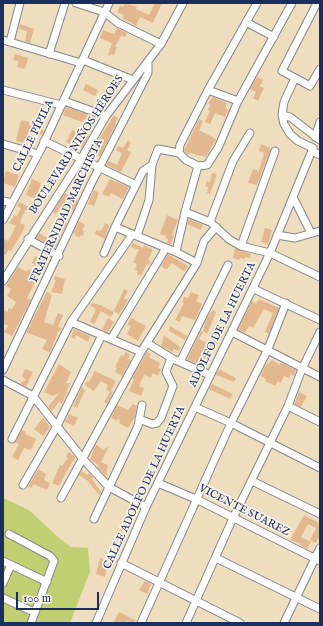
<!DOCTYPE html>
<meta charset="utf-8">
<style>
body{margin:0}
#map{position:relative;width:323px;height:626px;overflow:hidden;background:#eedebe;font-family:"IM FELL English",serif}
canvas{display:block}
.frame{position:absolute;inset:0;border:4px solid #1b2f5e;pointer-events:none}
.scale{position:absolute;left:16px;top:592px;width:83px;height:18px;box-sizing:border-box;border:2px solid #1b2f5e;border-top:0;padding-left:5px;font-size:12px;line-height:14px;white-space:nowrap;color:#1b2f5e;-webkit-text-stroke:3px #f7f3e8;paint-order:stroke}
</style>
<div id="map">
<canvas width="323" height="626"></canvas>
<div class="frame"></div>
<div class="scale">100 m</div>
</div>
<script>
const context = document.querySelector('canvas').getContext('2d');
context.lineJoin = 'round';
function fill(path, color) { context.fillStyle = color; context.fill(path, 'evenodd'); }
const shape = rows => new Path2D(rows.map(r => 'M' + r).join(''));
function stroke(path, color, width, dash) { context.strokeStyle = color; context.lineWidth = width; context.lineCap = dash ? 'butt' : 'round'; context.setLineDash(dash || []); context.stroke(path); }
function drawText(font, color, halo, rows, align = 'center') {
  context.font = font + ' "IM FELL English",serif'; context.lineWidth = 3.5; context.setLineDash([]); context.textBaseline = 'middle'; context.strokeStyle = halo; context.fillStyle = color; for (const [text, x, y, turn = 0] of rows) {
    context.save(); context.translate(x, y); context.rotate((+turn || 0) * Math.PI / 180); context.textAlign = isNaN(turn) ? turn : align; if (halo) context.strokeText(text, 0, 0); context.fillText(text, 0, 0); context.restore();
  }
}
const green = shape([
 [3,498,29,510,59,538,71,547,88,548,90,572,70,623,3,623]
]);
const building = shape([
 [125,3,137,7,136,9,149,15,155,3,162,3,153,23,140,17,136,26,122,18,124,15,117,12,120,6,123,7],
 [20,24,34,29,30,43,25,41,27,31,19,29],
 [117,28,127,33,125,37,121,36,115,47,117,47,114,55,111,54,110,56,108,55,112,43,100,38,103,30,114,34],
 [15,54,28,58,25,69,17,67,19,61,13,60],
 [257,77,263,80,260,86,264,88,258,101,253,98,256,92,250,89],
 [86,84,98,90,95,96,83,90],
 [213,97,227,103,225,108,228,109,225,117,215,113,210,124,205,122,210,111,208,110,210,104,208,103],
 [66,107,92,116,90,121,84,119,82,122,63,115],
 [114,115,118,118,115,123,116,124,100,156,96,155,91,152],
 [199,119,203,121,199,130,216,139,206,157,190,153,189,155,184,151],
 [21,120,29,122,29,125,44,130,42,135,30,132,28,133,25,143,16,141],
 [72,130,89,136,82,148,73,142,71,145,66,142],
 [128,140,131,143,127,150,131,152,121,172,106,165,109,161,117,165,122,153,116,150,118,146,123,148],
 [261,144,271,148,257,185,248,183,253,169,259,171,264,153,259,151],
 [6,171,19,175,15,187,3,183],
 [212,173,217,174,210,194,207,193,208,187,205,186,207,181,210,182],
 [32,179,41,183,38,192,44,195,40,201,26,195],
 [110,179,129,187,123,199,111,193,109,197,102,194],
 [94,190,99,193,94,206,88,204],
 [65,193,78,201,72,212,60,207,56,214,53,212],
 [20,202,29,207,27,211,25,210,20,223,25,225,23,231,11,251,8,250,6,255,3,253,3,242,5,239,8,241,16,226,9,223,15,215,17,216,21,208,17,206],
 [167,215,178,220,172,235,174,236,171,244,167,243,168,239,165,238,166,236,160,234],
 [59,218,67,223,55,248,36,238,39,233,51,240,58,226,56,224],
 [189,219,203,225,200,230,187,224],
 [79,221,85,225,82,231,84,231,83,236,81,235,80,237,75,236,78,229,75,234,73,233],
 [105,223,109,225,105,239,95,234,96,230,100,231,102,229],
 [265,228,272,230,268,244,261,242],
 [133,243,143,248,144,245,153,250,148,260,151,262,149,265,147,264,141,276,137,274,138,271,135,270,137,264,133,262,139,250,131,247],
 [235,248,251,254,250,258,245,257,244,259,240,258,239,260,233,258],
 [168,254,188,266,184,271,172,263,167,269,165,269,161,266],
 [35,256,46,261,27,298,31,300,12,336,4,332,8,326,3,323,3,309,7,312,9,308,12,309,16,302,7,296,11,289,6,286,18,267,27,272,28,269,35,273,38,267,32,263],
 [55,276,65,279,62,294,51,292,56,281,54,280],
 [124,289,128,291,124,298,128,300,119,314,114,311],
 [47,292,52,295,44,322,53,325,58,313,63,315,58,327,62,328,61,330,58,332,50,353,42,349,47,340,28,333,26,333],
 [191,292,199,295,196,301,202,304,195,320,182,316,180,322,175,320,184,303,182,302,184,297,188,298],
 [259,299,279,308,269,334,265,332,273,313,264,309,253,328,249,326,245,333,238,330,252,301,256,304],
 [92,303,100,305,114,312,111,317,101,311,94,324,90,322,96,309,90,305],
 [213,310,216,312,207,334,203,331,207,318],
 [108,318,114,322,108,332,102,330],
 [131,318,146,326,138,341,127,334,131,326,127,325],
 [170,326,187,336,185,340,169,331],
 [74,329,90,336,88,342,76,335,74,339,71,337],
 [201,331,203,332,199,339,211,345,213,340,218,342,214,352,209,350,202,365,187,360],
 [164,335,181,348,178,351,174,349,172,352,161,346],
 [126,352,130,355,128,359,131,360,122,376,115,372,117,368,115,367,121,355,123,356],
 [147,352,151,354,149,357,160,363,158,368,161,369,158,376,153,373,151,378,144,375,139,386,144,388,141,396,129,391,134,379,132,378],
 [272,360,280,365,281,363,296,370,294,376,291,374,289,378,284,376,281,383,278,381,275,386,265,381,266,379,261,376,265,366],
 [59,364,71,372,66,383,70,383,62,404,59,402,52,411,48,407,59,393,53,396,44,392],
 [25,369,33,372,26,387,20,383,26,380,22,376],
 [219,369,236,378,234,382,216,375],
 [95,371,116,381,111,391,113,392,107,404,104,402,110,392,106,390,108,385,101,381,94,391,85,385,87,381,89,382],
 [212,384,233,394,230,399,209,389],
 [82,387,85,390,77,408,73,406],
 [299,392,307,396,301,407,294,404],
 [133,404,137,406,135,417,128,428,119,423,120,421,118,419,117,421,111,418,117,405,128,410],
 [69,414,78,418,74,426,65,422],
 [43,418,50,427,43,436,34,429],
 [22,430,26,432,25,434,36,439,31,450,24,448,18,460,12,457,19,444,15,442],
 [96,444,103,450,109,446,101,462,108,465,106,476,97,467,98,465,90,459],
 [69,452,76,458,72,462,59,486,52,483,60,465,62,466,68,458,66,456],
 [39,468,39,470,46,474,44,480,50,483,47,490,33,484,32,488,28,487],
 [81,471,88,475,89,473,93,477,92,479,101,492,101,494,99,495,88,481,79,475],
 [304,515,319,523,320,520,320,539,318,538,316,543,310,540,316,528,308,524,301,537,311,542,307,549,300,545,301,544,290,540],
 [100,558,109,560,105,577,96,574],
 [145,581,151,584,147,594,139,590],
 [119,612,135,620,134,623,127,621,126,623,113,623]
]);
const minor = shape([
 [76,3,104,12,118,23,161,44],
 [257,3,208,90,180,145,179,153,186,160,198,166,207,165,218,148,238,101,292,3],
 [317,3,282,71,310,86,320,69],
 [246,22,274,37],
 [3,40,81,63],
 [10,42,20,3],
 [49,54,65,3],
 [83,60,133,80],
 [3,90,61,105],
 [208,90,238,101],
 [64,101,106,116],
 [282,115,290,117,320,140],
 [315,137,320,122],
 [44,141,136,185],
 [3,144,38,154],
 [312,151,320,155],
 [293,197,311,233],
 [3,201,12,203],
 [185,212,210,222,230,240,241,246,270,253,320,277],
 [3,220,41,149,109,3],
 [210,222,233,161,250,133],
 [115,227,176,252,197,263],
 [277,235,295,238,320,231],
 [137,236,149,200,152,165,158,149,179,153],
 [28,239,59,256],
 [241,246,275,151],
 [176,252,185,212,198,166],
 [104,253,115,227,143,171,152,165],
 [3,281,81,159,106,116,161,44,183,3],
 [254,289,320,320],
 [71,322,141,352],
 [232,332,320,377],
 [111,339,166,248],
 [147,343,173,359,210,375],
 [180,362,228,265],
 [3,370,91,184,148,73,148,62],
 [3,380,33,396,83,459,109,487,146,507],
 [288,406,320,422],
 [195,407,231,423,320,468],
 [139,419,152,424,157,423,161,418,173,386,166,372,171,358],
 [12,439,71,322,132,235],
 [252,481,320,514],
 [158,483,198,500,320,561],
 [23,485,57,426,102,335],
 [61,498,141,352,197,263,204,241,216,227],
 [94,519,138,426,142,405],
 [9,534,50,556,54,561,31,623],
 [216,558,320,609],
 [3,561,47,582],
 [121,563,240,623],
 [3,583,11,565],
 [3,598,34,612],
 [96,623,146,507,270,253,313,148,298,141,290,134,284,124,282,115,284,102,295,78],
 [141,623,231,423,268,349,286,303],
 [186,623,233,518,288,406,302,369,320,332],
 [284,623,320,548]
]);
const streetNames = [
 ["CALLE PÍPILA",34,136,-64],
 ["BOULEVARD NIÑOS HÉROES",77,145,-57],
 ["FRATERNIDAD MARCHISTA",67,211,-65],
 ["ADOLFO DE LA HUERTA",223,325,-64],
 ["CALLE ADOLFO DE LA HUERTA",145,488,-65],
 ["VICENTE SUAREZ",244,511,27]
];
fill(green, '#c0cf71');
fill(building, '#e4b88e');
stroke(minor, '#84868e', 9);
stroke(minor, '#fff', 7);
drawText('11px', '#1b2f5e', '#f7f3e8', streetNames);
</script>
